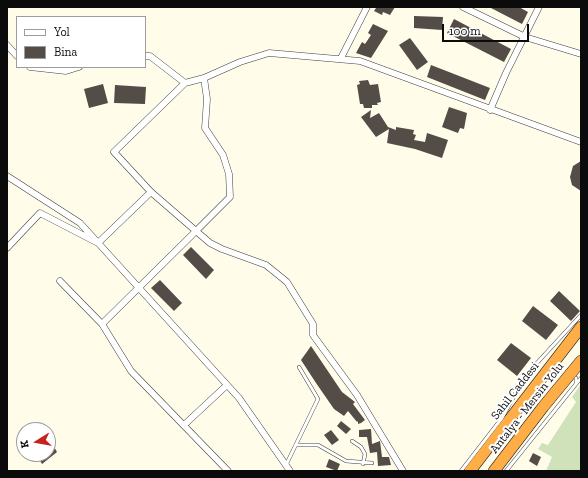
<!DOCTYPE html>
<style>
body{margin:0}
#map{position:relative;width:588px;height:478px;overflow:hidden;background:#fffde9;font-family:"Zilla Slab",serif}
canvas{display:block}
.frame{position:absolute;inset:0;border:8px solid #0b0b0b;pointer-events:none}
.legend{position:absolute;left:16px;top:16px;width:130px;height:52px;box-sizing:border-box;background:#fff;border:1px solid #9d9d9d;margin:0;padding:5px 7px;list-style:none;font-size:12px;color:#0b0b0b}
.legend li{display:flex;align-items:center;gap:8px;height:20px}
.legend b{width:20px;border:1px solid #9d9d9d}
.north{position:absolute;left:16px;top:422px;width:40px;height:40px;box-sizing:border-box;background:#fff;border:1px solid #9d9d9d;border-radius:50%;rotate:259deg;font-size:11px;font-weight:700;line-height:16px;text-align:center;color:#0b0b0b}
.north::after{content:'';display:block;margin:auto;width:14px;height:18px;background:#c4221a;clip-path:polygon(50% 0,100% 100%,50% 72%,0 100%)}
.scale{position:absolute;left:442px;top:24px;width:87px;height:18px;box-sizing:border-box;border:2px solid #0b0b0b;border-top:0;padding-left:5px;font-size:12px;line-height:14px;white-space:nowrap;color:#0b0b0b;-webkit-text-stroke:3px #fff;paint-order:stroke}
</style>
<div id="map">
<canvas width="588" height="478"></canvas>
<div class="frame"></div>
<ul class="legend">
<li><b style="height:5px;background:#fff"></b>Yol</li>
<li><b style="height:11px;background:#544d47"></b>Bina</li>
</ul>
<div class="north">K</div>
<div class="scale">100 m</div>
</div>
<script>
const context = document.querySelector('canvas').getContext('2d');
context.lineJoin = 'round';
function fill(path, color) { context.fillStyle = color; context.fill(path, 'evenodd'); }
const shape = rows => new Path2D(rows.map(r => 'M' + r).join(''));
function stroke(path, color, width, dash) { context.strokeStyle = color; context.lineWidth = width; context.lineCap = dash ? 'butt' : 'round'; context.setLineDash(dash || []); context.stroke(path); }
function drawText(font, color, halo, rows, align = 'center') {
  context.font = font + ' "Zilla Slab",serif'; context.lineWidth = 4; context.setLineDash([]); context.textBaseline = 'middle'; context.strokeStyle = halo; context.fillStyle = color; for (const [text, x, y, turn = 0] of rows) {
    context.save(); context.translate(x, y); context.rotate((+turn || 0) * Math.PI / 180); context.textAlign = isNaN(turn) ? turn : align; if (halo) context.strokeText(text, 0, 0); context.fillText(text, 0, 0); context.restore();
  }
}
const cemetery = shape([
 [581,384,581,471,546,471,552,457,538,449,542,443,548,445,576,402,572,397]
]);
const building = shape([
 [374,7,395,7,390,15,383,12,382,15,374,11,376,8],
 [489,7,519,7,528,12,522,24],
 [414,16,443,17,442,30,414,28],
 [454,19,511,49,504,62,447,33],
 [373,24,388,31,371,58,356,53,362,42,365,44,371,35,368,33],
 [410,38,428,62,417,70,399,45],
 [431,65,490,88,485,100,427,77],
 [368,80,370,85,378,84,381,102,377,103,378,105,372,105,372,108,364,108,363,104,360,104,357,85,360,84,359,81],
 [103,84,108,103,89,108,84,89],
 [115,85,146,87,145,104,114,103],
 [449,107,467,113,464,129,460,128,458,133,442,127],
 [371,110,370,118,379,113,388,127,396,130,396,127,414,130,413,134,416,135,414,140,425,142,427,133,448,140,442,158,415,149,387,143,389,129,376,137,361,117],
 [581,161,581,191,572,185,570,177,573,166],
 [191,247,214,270,206,279,183,255],
 [160,280,182,303,174,311,151,288],
 [559,291,580,311,571,321,550,301],
 [533,306,558,325,546,340,522,321],
 [511,343,531,358,517,376,497,360],
 [311,346,342,392,355,402,353,404,365,420,361,423,358,424,358,421,357,422,348,411,344,416,334,409,316,383,301,360],
 [341,421,351,429,346,434,337,426],
 [41,423,45,430,29,430],
 [371,429,372,444,380,441,382,457,389,457,391,465,378,466,377,452,370,453,367,437,359,437,359,430],
 [331,430,339,440,332,445,324,435],
 [48,436,57,452,42,464,36,454,48,454],
 [533,453,541,457,537,466,529,461],
 [329,459,340,464,337,471,326,467]
]);
const lane = shape([
 [576,384,581,378],
 [352,441,361,447,365,454,363,464],
 [296,445,318,445,346,461,372,463],
 [286,465,318,399,299,367],
 [461,471,502,418,525,376,581,315],
 [506,471,576,384,576,378]
]);
const street = shape([
 [463,7,525,37,581,54],
 [7,45,17,56],
 [145,56,150,56,185,83],
 [341,58,367,7],
 [30,67,66,71,79,67],
 [204,78,207,99,205,128,223,155,229,174,230,197,196,231,210,243,222,249,266,265,287,282,313,324,313,335,357,395,403,471],
 [490,110,506,73,539,7],
 [7,176,80,223,239,398,290,471],
 [151,192,196,231,102,324,131,371,228,471],
 [7,248,40,213,98,243,151,192,114,152,185,83,204,78,240,62,269,53,360,61,581,142],
 [60,281,102,324],
 [184,425,227,385]
]);
const highway = shape([
 [470,471,581,327],
 [494,471,543,407,581,361]
]);
const streetNames = [
 ["Sahil Caddesi",515,391,-52],
 ["Antalya - Mersin Yolu",527,408,-52]
];
fill(cemetery, '#d0e2b9');
fill(building, '#544d47');
stroke(lane, '#3e3e3e', 4);
stroke(street, '#3e3e3e', 7);
stroke(highway, '#1c1c1c', 12);
stroke(lane, '#fff', 3);
stroke(street, '#fff', 6);
stroke(highway, '#ffad47', 11);
drawText('12px', '#0b0b0b', '#fff', streetNames);
</script>
